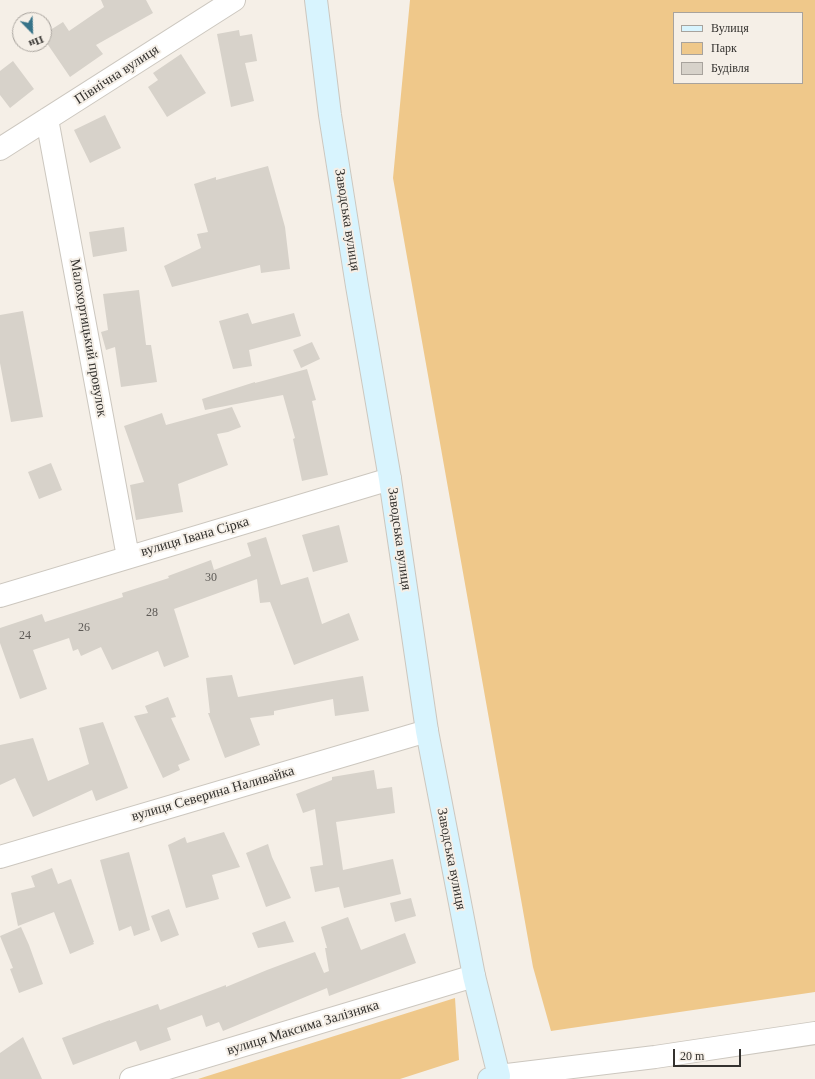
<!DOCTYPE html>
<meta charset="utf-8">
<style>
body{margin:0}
#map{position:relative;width:815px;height:1079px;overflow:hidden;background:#f5efe7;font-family:"Times New Roman",serif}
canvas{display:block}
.legend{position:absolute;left:673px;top:12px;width:130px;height:72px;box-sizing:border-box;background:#f5efe7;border:1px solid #a8a39d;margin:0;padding:5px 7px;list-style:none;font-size:12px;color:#34322f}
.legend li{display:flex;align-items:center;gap:8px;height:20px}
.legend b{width:20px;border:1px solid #a8a39d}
.north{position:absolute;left:12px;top:12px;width:40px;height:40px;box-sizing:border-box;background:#f5efe7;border:1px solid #a8a39d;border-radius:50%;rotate:157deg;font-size:11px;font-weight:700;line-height:16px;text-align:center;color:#34322f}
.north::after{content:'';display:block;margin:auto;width:14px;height:18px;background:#367389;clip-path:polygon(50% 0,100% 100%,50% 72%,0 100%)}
.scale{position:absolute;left:673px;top:1049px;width:68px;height:18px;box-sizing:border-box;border:2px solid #34322f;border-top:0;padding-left:5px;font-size:12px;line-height:14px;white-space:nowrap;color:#34322f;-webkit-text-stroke:3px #f5efe7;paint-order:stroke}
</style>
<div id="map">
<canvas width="815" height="1079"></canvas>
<ul class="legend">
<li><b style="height:5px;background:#d8f4fe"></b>Вулиця</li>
<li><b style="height:11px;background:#efc88a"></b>Парк</li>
<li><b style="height:11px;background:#d7d2ca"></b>Будівля</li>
</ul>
<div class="north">Пн</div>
<div class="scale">20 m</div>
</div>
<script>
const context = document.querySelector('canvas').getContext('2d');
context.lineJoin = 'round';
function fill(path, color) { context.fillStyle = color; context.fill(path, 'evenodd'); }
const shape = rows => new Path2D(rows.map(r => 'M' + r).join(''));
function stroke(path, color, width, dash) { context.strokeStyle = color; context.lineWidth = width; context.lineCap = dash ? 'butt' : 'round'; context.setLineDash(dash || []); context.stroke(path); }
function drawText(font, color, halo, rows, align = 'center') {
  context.font = font + ' "Times New Roman",serif'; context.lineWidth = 4; context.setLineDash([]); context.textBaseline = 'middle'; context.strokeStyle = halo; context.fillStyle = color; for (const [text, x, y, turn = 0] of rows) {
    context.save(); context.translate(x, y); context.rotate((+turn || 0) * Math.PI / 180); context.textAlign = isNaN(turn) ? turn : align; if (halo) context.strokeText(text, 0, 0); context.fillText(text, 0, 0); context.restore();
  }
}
const green = shape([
 [410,0,815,0,815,992,551,1031,533,967,393,178],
 [674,13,802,13,802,83,674,83],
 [455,998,459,1060,400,1079,198,1079]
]);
const building = shape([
 [101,0,146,0,153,13,96,45,103,54,70,77,44,39,44,34,63,22,69,31,104,7],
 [239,30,240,36,252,34,257,61,245,63,254,101,231,107,217,34],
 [181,54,206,93,167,117,148,87,158,80,153,73],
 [13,61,34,89,10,108,0,95,0,71],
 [105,115,121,148,90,163,74,130],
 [268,166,285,227,290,269,261,273,260,265,172,287,164,266,201,248,197,234,208,232,194,184,216,177,216,180],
 [124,227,127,251,93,257,89,232],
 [139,290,146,345,151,345,157,382,121,387,115,347,106,350,101,332,108,330,103,294],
 [23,311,43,417,11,422,0,363,0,315],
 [248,313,252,324,294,313,301,336,249,350,252,366,233,369,219,321],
 [312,342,320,359,301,368,293,350],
 [307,369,316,400,312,401,328,475,302,481,293,439,295,438,283,395,205,410,202,399,255,382,255,383],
 [232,407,241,427,228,432,217,434,228,465,178,484,183,512,136,520,130,485,144,482,124,426,162,413,166,425],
 [51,463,62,490,39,499,28,472],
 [339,525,348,562,313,572,302,535],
 [266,537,281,585,308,577,322,624,349,613,359,640,294,665,270,602,260,603,257,579,174,609,189,657,164,667,158,651,112,670,101,647,81,656,78,649,73,651,69,638,33,650,47,689,20,699,0,643,0,628,42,614,45,622,123,597,122,593,169,578,168,576,211,560,214,570,251,556,247,543],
 [232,675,238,697,363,676,369,711,335,716,333,699,274,711,274,715,250,718,260,745,225,758,208,713,210,713,206,678],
 [168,697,176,717,171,718,190,760,178,765,180,770,163,778,134,716,148,713,145,706],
 [103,722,128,788,96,801,92,790,33,817,15,778,0,785,0,745,33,738,48,781,89,764,79,728],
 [374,770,377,789,392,787,395,813,336,822,343,870,393,859,401,894,344,908,339,887,315,892,310,867,323,865,315,809,303,813,296,794,332,780,332,777],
 [224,832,240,867,212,875,219,899,186,908,168,845,185,837,187,843],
 [268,844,272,857,291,898,266,907,246,853],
 [129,852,150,930,134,936,131,926,119,931,100,860],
 [52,868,58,884,71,879,94,942,93,942,94,944,70,954,54,912,18,926,11,893,35,887,31,876],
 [411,898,416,916,395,922,390,903],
 [169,909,179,935,161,942,151,916],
 [348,917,361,950,405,933,416,963,329,996,327,988,223,1031,219,1022,206,1027,202,1015,167,1028,171,1040,140,1051,136,1041,73,1065,62,1038,110,1020,110,1021,158,1004,160,1010,226,985,226,987,267,970,315,952,324,973,329,971,325,948,327,948,321,927],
 [285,921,294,942,258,948,252,933],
 [21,927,29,945,43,984,19,993,10,969,13,968,0,936],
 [23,1037,42,1079,0,1079,0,1053]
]);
const minor = shape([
 [47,119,128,557],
 [0,149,234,0],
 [0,596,390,479],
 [0,857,427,731],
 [131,1079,474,976]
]);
const tertiary = shape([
 [499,1076,655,1057,815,1033]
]);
const secondary = shape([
 [316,0,330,115,357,286,390,479,427,731,474,976,499,1076,489,1079]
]);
const numberNames = [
 ["30",211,578],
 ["28",152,613],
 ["26",84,628],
 ["24",25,636]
];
const streetNames = [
 ["Північна вулиця",117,75,-33],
 ["Заводська вулиця",347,220,81],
 ["Малохортицький провулок",88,338,80],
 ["вулиця Івана Сірка",195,537,-16],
 ["Заводська вулиця",399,539,82],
 ["вулиця Северина Наливайка",213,794,-16],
 ["Заводська вулиця",451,859,79],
 ["вулиця Максима Залізняка",303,1028,-17]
];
fill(green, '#efc88a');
fill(building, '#d7d2ca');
stroke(minor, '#ccc7bf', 24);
stroke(tertiary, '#ccc7bf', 24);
stroke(secondary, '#ccc7bf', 24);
stroke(minor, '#fff', 22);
stroke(tertiary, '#fff', 22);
stroke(secondary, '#d8f4fe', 22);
drawText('12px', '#5d5a56', null, numberNames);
drawText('14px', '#34322f', '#f5efe7', streetNames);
</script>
